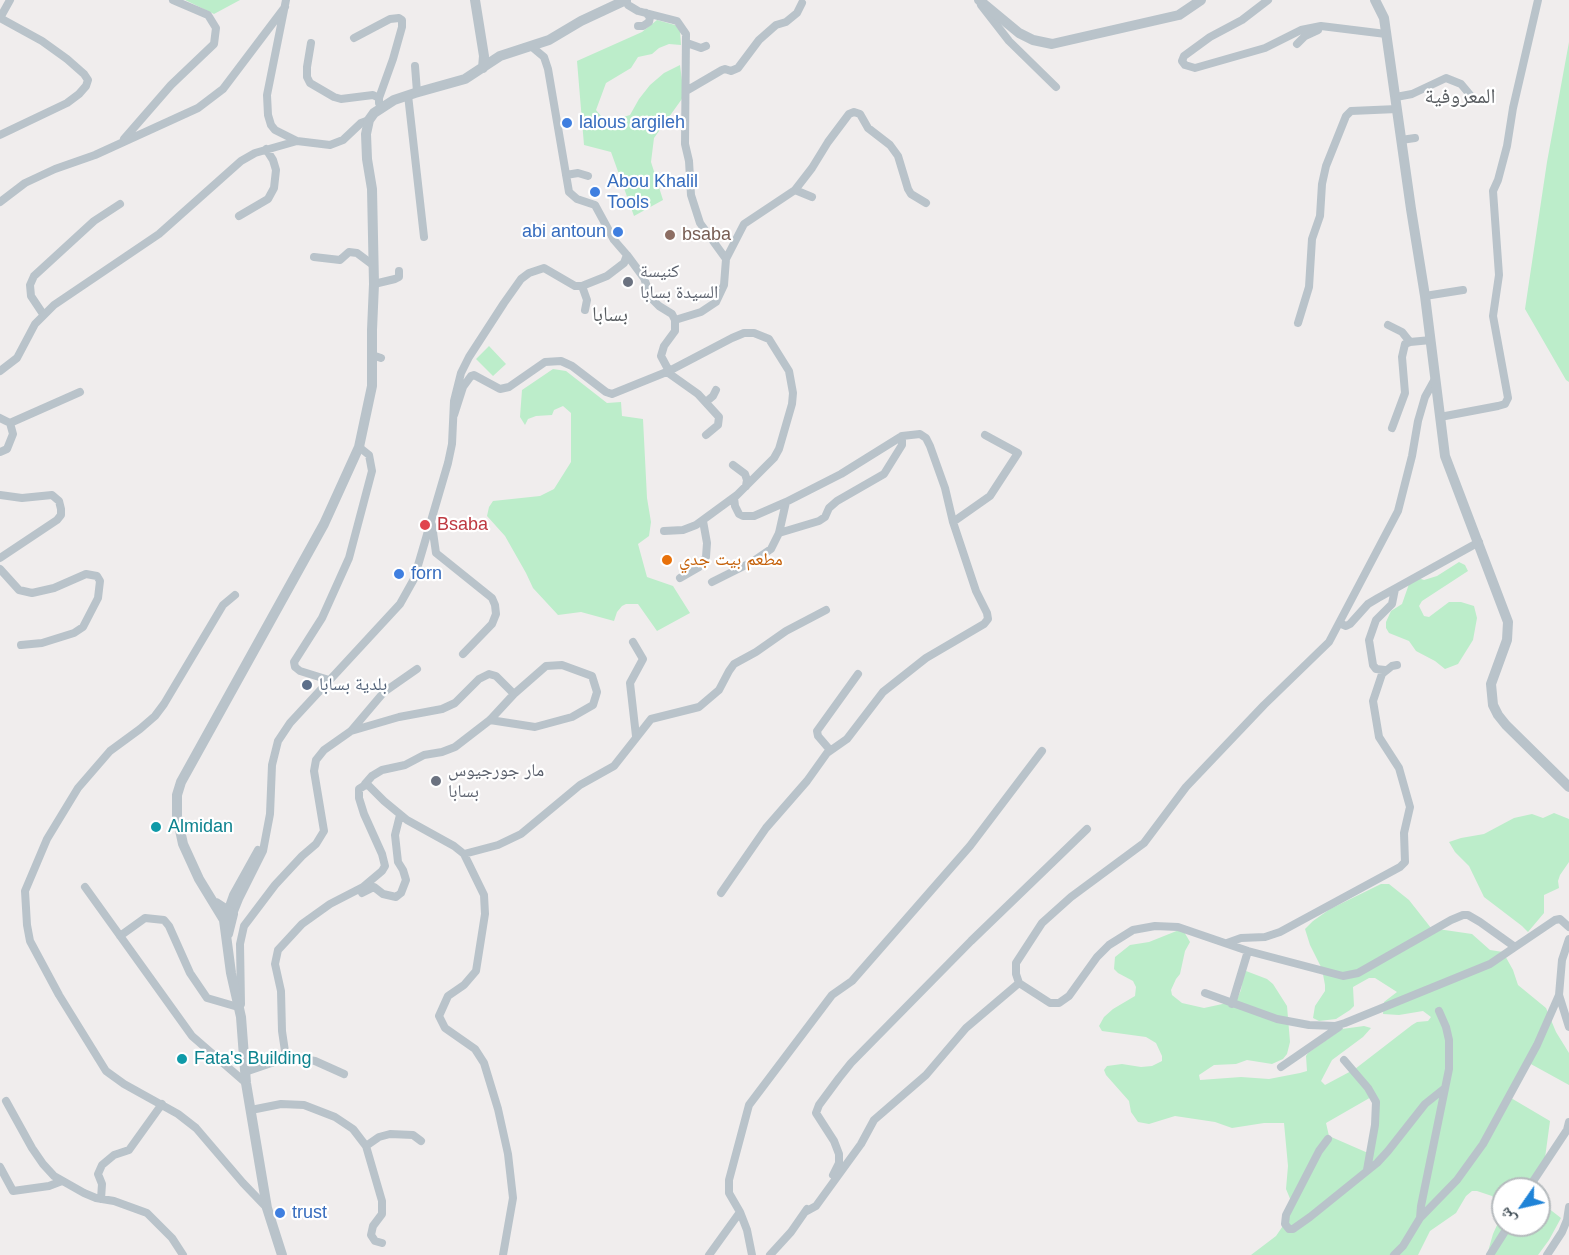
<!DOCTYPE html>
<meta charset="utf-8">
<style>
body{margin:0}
#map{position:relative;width:1569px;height:1255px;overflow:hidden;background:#f0eded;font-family:Arial,"Noto Naskh Arabic",sans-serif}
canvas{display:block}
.north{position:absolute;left:1491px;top:1177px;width:60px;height:60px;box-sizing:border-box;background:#fff;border:2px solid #b5babd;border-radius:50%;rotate:236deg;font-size:16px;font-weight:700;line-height:24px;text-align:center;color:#46525a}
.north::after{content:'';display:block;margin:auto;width:21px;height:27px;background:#1f83d7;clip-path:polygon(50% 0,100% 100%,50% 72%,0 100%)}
</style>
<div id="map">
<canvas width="1569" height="1255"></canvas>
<div class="north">ش</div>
</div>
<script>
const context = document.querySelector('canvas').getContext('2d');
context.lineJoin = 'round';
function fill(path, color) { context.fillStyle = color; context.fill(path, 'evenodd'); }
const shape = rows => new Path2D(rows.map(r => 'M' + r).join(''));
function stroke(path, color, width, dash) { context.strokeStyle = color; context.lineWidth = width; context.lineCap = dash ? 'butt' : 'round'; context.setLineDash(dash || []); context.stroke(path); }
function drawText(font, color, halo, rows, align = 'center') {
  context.font = font + ' Arial,"Noto Naskh Arabic",sans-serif'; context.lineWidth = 4.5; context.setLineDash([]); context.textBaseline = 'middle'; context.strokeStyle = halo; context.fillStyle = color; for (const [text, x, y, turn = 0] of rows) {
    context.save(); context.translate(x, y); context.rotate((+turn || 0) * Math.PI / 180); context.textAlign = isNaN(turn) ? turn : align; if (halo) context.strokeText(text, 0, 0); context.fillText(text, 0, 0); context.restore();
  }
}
const green = shape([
 [185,0,240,0,214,14],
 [657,20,675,25,680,31,681,45,669,44,659,48,652,54,638,57,631,68,606,83,596,110,606,122,630,115,639,99,650,85,664,73,680,65,684,96,654,138,651,162,663,200,634,216,611,152,584,145,577,61,642,32],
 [1569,42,1569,382,1566,380,1525,309,1547,162],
 [489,346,506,364,493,376,476,359],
 [553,369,566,371,607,403,621,402,622,416,643,419,647,498,651,522,649,536,638,544,647,577,673,586,690,613,657,631,638,604,626,604,622,606,617,612,614,621,581,612,558,615,533,588,526,573,505,536,487,516,489,507,493,501,540,496,554,489,571,462,571,413,563,406,554,410,552,415,536,416,528,419,525,425,520,417,522,390],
 [1459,562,1465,565,1468,571,1422,601,1419,606,1424,616,1429,617,1449,602,1461,602,1474,606,1477,618,1473,640,1458,664,1445,669,1435,661,1416,651,1409,641,1389,633,1386,628,1386,622,1391,611,1402,604,1409,584,1418,578,1424,580,1437,576],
 [1554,813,1569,819,1569,862,1560,875,1558,881,1559,888,1544,895,1544,913,1528,932,1522,926,1484,897,1469,866,1455,852,1449,842,1461,838,1484,834,1514,818,1532,814,1543,818],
 [1381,884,1389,884,1409,900,1431,928,1472,934,1490,950,1503,952,1513,970,1518,985,1546,1008,1556,1032,1569,1053,1569,1085,1529,1063,1511,1098,1550,1121,1545,1158,1533,1189,1503,1189,1503,1225,1539,1225,1539,1201,1561,1218,1549,1240,1538,1255,1487,1255,1493,1234,1502,1214,1500,1204,1492,1196,1477,1191,1472,1191,1466,1196,1456,1213,1430,1231,1418,1255,1251,1255,1276,1236,1289,1217,1291,1201,1286,1189,1288,1166,1284,1123,1264,1123,1232,1128,1215,1122,1175,1116,1149,1124,1138,1122,1131,1112,1129,1101,1106,1075,1104,1070,1107,1066,1122,1064,1141,1067,1152,1066,1162,1061,1162,1056,1156,1043,1146,1037,1102,1031,1099,1026,1104,1017,1113,1009,1135,996,1136,987,1133,981,1118,973,1114,969,1115,957,1130,945,1149,942,1179,930,1183,930,1190,942,1185,951,1180,974,1176,979,1171,990,1172,995,1182,1003,1204,1008,1227,1003,1238,997,1241,990,1243,975,1246,971,1267,979,1273,984,1287,1006,1290,1042,1287,1054,1283,1059,1272,1064,1247,1060,1236,1064,1214,1065,1199,1075,1200,1080,1241,1077,1269,1079,1300,1073,1307,1071,1306,1056,1308,1053,1342,1029,1364,1026,1371,1028,1363,1037,1332,1060,1321,1081,1325,1085,1355,1069,1412,1025,1417,1022,1428,1021,1431,1017,1423,1011,1399,1015,1383,1014,1384,1002,1397,992,1375,978,1369,978,1353,987,1354,1006,1350,1010,1336,1019,1319,1021,1313,1018,1315,1006,1325,991,1325,985,1322,969,1310,945,1305,929,1313,921,1330,909],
 [1373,1096,1376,1102,1368,1153,1329,1136,1326,1123]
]);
const minor = shape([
 [286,0,267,95,268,115,271,125,275,130,297,141,330,145,343,140,361,123,369,120],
 [626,0,628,5,638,11,677,21,686,34,685,144,689,161,691,195,700,223,726,259,724,285,716,302,701,312,675,320],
 [1268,0,1242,20,1210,37,1184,56,1182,61,1185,65,1195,68,1265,48,1301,30,1321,26,1386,34],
 [981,5,1009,41,1056,87],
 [638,26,643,26,649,22,650,17,646,13],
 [354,38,390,19,399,18,402,20,402,27,393,59,379,98],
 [311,43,307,67,307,77,310,83,334,97,341,99,373,95,379,98,379,103],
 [687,43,701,48,706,46],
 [1297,44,1305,36,1318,30],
 [415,66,417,92],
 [686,91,722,70,725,69,731,71,738,68,759,40,776,25,786,22,797,13,802,3],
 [408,95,424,237],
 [1396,97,1412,94,1446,78,1461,84,1471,96],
 [0,135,67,103,79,94,86,86,88,80,84,74,67,59,42,41,0,18,10,0],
 [124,139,171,85,214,44,216,28,208,15,173,0],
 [1401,140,1415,138],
 [566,175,578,173,588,176],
 [795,190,812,197],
 [0,202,25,183,55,169,95,155,198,108,223,89,285,7],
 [239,216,268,199,274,188,276,170,273,160,266,149],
 [627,255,644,278,651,298,659,306,672,314,675,320,675,331,664,346,661,356,669,371],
 [314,257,340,260,349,252,357,253,373,265],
 [726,259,744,224,795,190,812,168,828,142,849,114,854,112,860,114,868,128,890,145,898,156,908,189,911,194,926,203],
 [374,284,395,279,399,277,399,271],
 [582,286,587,300,585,310],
 [1425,296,1463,290],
 [43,314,31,296,30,285,34,276,94,221,120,204],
 [1298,323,1309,287,1312,239,1320,216,1322,184,1326,166,1346,116,1351,111,1397,109],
 [1388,325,1402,332,1410,342],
 [372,355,381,358],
 [0,371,17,358,35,324,54,305,159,234,241,161,255,153,297,141],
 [667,372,698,394,719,417,718,425,706,435],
 [706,402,713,396,716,390],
 [454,415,463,387,471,376,474,375,500,389,509,387,545,362,561,361,572,366,606,392,612,394,669,371,732,338,744,333,754,333,769,339,789,371,793,393,792,404,779,449,774,458,734,498,735,506,739,514,743,516,754,516,786,502,841,474,902,436,920,434,926,438,930,446,945,488,953,522,976,591,987,613,988,619,984,624,926,658,883,692,847,739,827,753,807,781,766,828,721,893],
 [1440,417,1498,406,1505,404,1508,398,1493,316,1499,275,1493,191,1498,180,1507,146,1513,108,1538,0],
 [0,418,10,423,13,434,7,449,0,452],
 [10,423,80,392],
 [1392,428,1405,393,1402,357,1405,344,1410,342,1431,340],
 [733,465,745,474,747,480,746,486],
 [0,495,22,498,52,495,59,501,61,509,61,515,57,520,0,558],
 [953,522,990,496,1018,453,985,435],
 [432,525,436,553,492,598,495,605,496,614,492,624,463,654],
 [664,531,683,530,696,525,737,495],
 [779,533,819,521,825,517,829,508,837,501,884,474,902,445,902,436],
 [0,569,19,590,32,593,54,588,86,574,97,576,100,581,98,598,83,627,74,633,42,643,21,645],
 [680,578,699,567,706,557,707,543,703,521],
 [712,582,752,562,771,549,779,533,786,502],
 [235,595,223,605,164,704,155,716,140,729,110,751,78,788,47,839,25,891,27,925,30,941,59,995,106,1071,124,1084,178,1114,196,1128,243,1183,267,1208],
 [1339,623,1346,626,1350,624,1368,604,1378,598,1479,542],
 [633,642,643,659,630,683,636,736],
 [1385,670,1376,669,1373,665,1369,640,1376,620,1392,604,1395,589],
 [329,680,300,671,295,667,294,662,322,618,349,558,372,471,369,455,359,447],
 [351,731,399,717,442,709,455,703,479,679,489,674,496,676,514,694],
 [830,750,818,736,817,731,858,674],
 [365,784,372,776,382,770,405,765,424,755,442,752,455,747,490,720,514,694,546,666,562,665,592,676,597,692,593,705,572,717,535,727,490,720],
 [464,854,498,845,521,834,580,785,614,766,651,719,699,707,719,690,729,671,734,664,756,652,786,631,826,610],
 [85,887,192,1036,246,1083],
 [362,893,374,887,383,894,396,897,401,893,406,880,403,870,398,862,395,835,400,815],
 [227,912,233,895,258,850],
 [233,914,239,899,263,851,270,814,272,765,278,741,290,723,400,604,414,579,448,463,452,444,454,401,461,373,469,357,504,303,521,279,529,273,544,268,575,286,582,286,607,276,624,263,627,255,614,240,595,205,577,199,569,192,548,69,544,57,532,47],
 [120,936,145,918,164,920,169,926,190,973,207,998,238,1007],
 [1569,939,1562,960,1559,995,1569,1027],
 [1227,943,1241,938,1265,937,1280,932,1400,867,1405,862,1404,833,1410,807,1399,768,1379,737,1373,701,1382,674,1392,666,1397,665],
 [1019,983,1050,1003,1059,1003,1069,996,1097,957,1109,945,1133,930,1155,926,1178,927,1248,951,1343,976,1358,973,1451,920,1463,915,1468,915,1480,922,1515,947,1555,920,1560,919,1569,927],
 [1205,993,1277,1019,1309,1025,1335,1026,1345,1023,1490,964,1515,947],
 [241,1004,240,944,244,926,275,885,302,856,316,844,324,831,314,771,316,760,324,750,351,731,384,692,417,669],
 [1232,1004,1248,951],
 [286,1058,282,1031,281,991,275,964,278,950,302,924,330,904,363,887,382,871,385,866,382,854,364,814,359,798,359,789,367,784,384,801,407,820,454,846,464,854,484,895,485,914,476,971,464,985,448,996,439,1016,445,1028,475,1049,484,1063,498,1109,508,1154,513,1198,503,1255],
 [1344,1060,1368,1088,1376,1102,1375,1125,1367,1170],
 [1281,1067,1339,1027],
 [245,1072,286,1058,298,1058,315,1061,344,1074],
 [6,1101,32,1148,43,1164,54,1176,84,1193,96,1198,114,1201,147,1213,172,1238,183,1255],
 [251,1110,281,1104,304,1105,335,1117,353,1129,366,1146,382,1201,382,1214,373,1226,371,1235,375,1241,382,1243],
 [1328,1139,1319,1151,1286,1215,1285,1224,1289,1229,1293,1229,1310,1217,1377,1163,1388,1151,1425,1104,1445,1088],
 [366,1146,379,1137,390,1134,413,1135,421,1141],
 [0,1167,13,1191,49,1186,62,1181],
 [833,1175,839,1163,839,1154,834,1141,816,1113,819,1105,839,1078,851,1063,971,941,1087,829],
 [1528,1189,1567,1130,1569,1122],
 [101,1199,102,1184,98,1174,102,1165,114,1155,129,1150,162,1104],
 [740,1212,729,1193,729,1180,749,1105,832,995,852,981,970,846,1042,751],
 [805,1212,816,1206,861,1144,874,1120,926,1075,966,1028,1019,983,1016,974,1016,963,1042,923,1071,897,1144,843,1186,787,1264,705,1329,642,1398,511,1412,456,1418,421,1425,397,1435,379],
 [1420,1218,1421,1206,1449,1069,1449,1040,1446,1027,1439,1011],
 [709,1255,740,1212,747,1230,752,1255],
 [770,1255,791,1232,807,1209],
 [1394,1255,1403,1246,1420,1218,1457,1180,1483,1144,1537,1045,1559,995],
 [1490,1255,1509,1225],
 [1547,1255,1562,1232,1567,1220,1569,1207]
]);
const tertiary = shape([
 [475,0,484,56,483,68],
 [979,0,1019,33,1033,40,1052,44,1179,15,1201,0],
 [1375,0,1384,18,1411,209,1425,296,1445,456,1508,622,1507,640,1491,684,1493,705,1498,715,1506,725,1569,787],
 [216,903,233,914,228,934],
 [282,1255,267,1208,246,1083,241,1017,231,973,224,920,199,879,183,844,177,816,177,795,181,782,324,524,359,447,372,386,372,330,374,284,372,189,367,159,366,134,369,120,374,113,394,100,415,93,465,79,500,56,549,40,581,21,626,0]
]);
const markers = [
 [567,123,6,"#3f7fe0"],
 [595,192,6,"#3f7fe0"],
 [618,232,6,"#3f7fe0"],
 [670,235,6,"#8d6e63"],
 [628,282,6,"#6b7280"],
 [425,525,6,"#e0444e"],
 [667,560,6,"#e8710a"],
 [399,574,6,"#3f7fe0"],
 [307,685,6,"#5c6f8a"],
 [436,781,6,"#6b7280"],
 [156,827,6,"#0f9aa8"],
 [182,1059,6,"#0f9aa8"],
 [280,1213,6,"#3f7fe0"]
];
const shopNames = [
 ["lalous argileh",579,123],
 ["Abou Khalil",607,182],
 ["Tools",607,203],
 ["abi antoun",606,232,"right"],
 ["forn",411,574],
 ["trust",292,1213]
];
const educationNames = [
 ["bsaba",682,235]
];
const worshipNames = [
 ["كنيسة",640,272],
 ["السيدة بسابا",640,293],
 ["مار جورجيوس",448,771],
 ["بسابا",448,792]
];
const healthNames = [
 ["Bsaba",437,525]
];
const foodNames = [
 ["مطعم بيت جدي",679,560]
];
const serviceNames = [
 ["بلدية بسابا",319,685]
];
const cultureNames = [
 ["Almidan",168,827],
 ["Fata's Building",194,1059]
];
const quarterNames = [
 ["المعروفية",1460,97],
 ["بسابا",610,315]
];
fill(green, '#bcedca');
stroke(minor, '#b9c3ca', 8);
stroke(tertiary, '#b9c3ca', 10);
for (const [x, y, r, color] of markers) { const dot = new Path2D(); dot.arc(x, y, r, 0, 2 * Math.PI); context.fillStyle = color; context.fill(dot); stroke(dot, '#fff', 2); }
drawText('18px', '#366cbe', '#fff', shopNames, 'left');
drawText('18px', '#785e54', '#fff', educationNames, 'left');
drawText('18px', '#5b616d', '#fff', worshipNames, 'left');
drawText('18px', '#be3a42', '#fff', healthNames, 'left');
drawText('18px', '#c56008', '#fff', foodNames, 'left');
drawText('18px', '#4e5e75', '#fff', serviceNames, 'left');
drawText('18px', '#0d838f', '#fff', cultureNames, 'left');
drawText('21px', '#5a5e62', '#fff', quarterNames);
</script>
